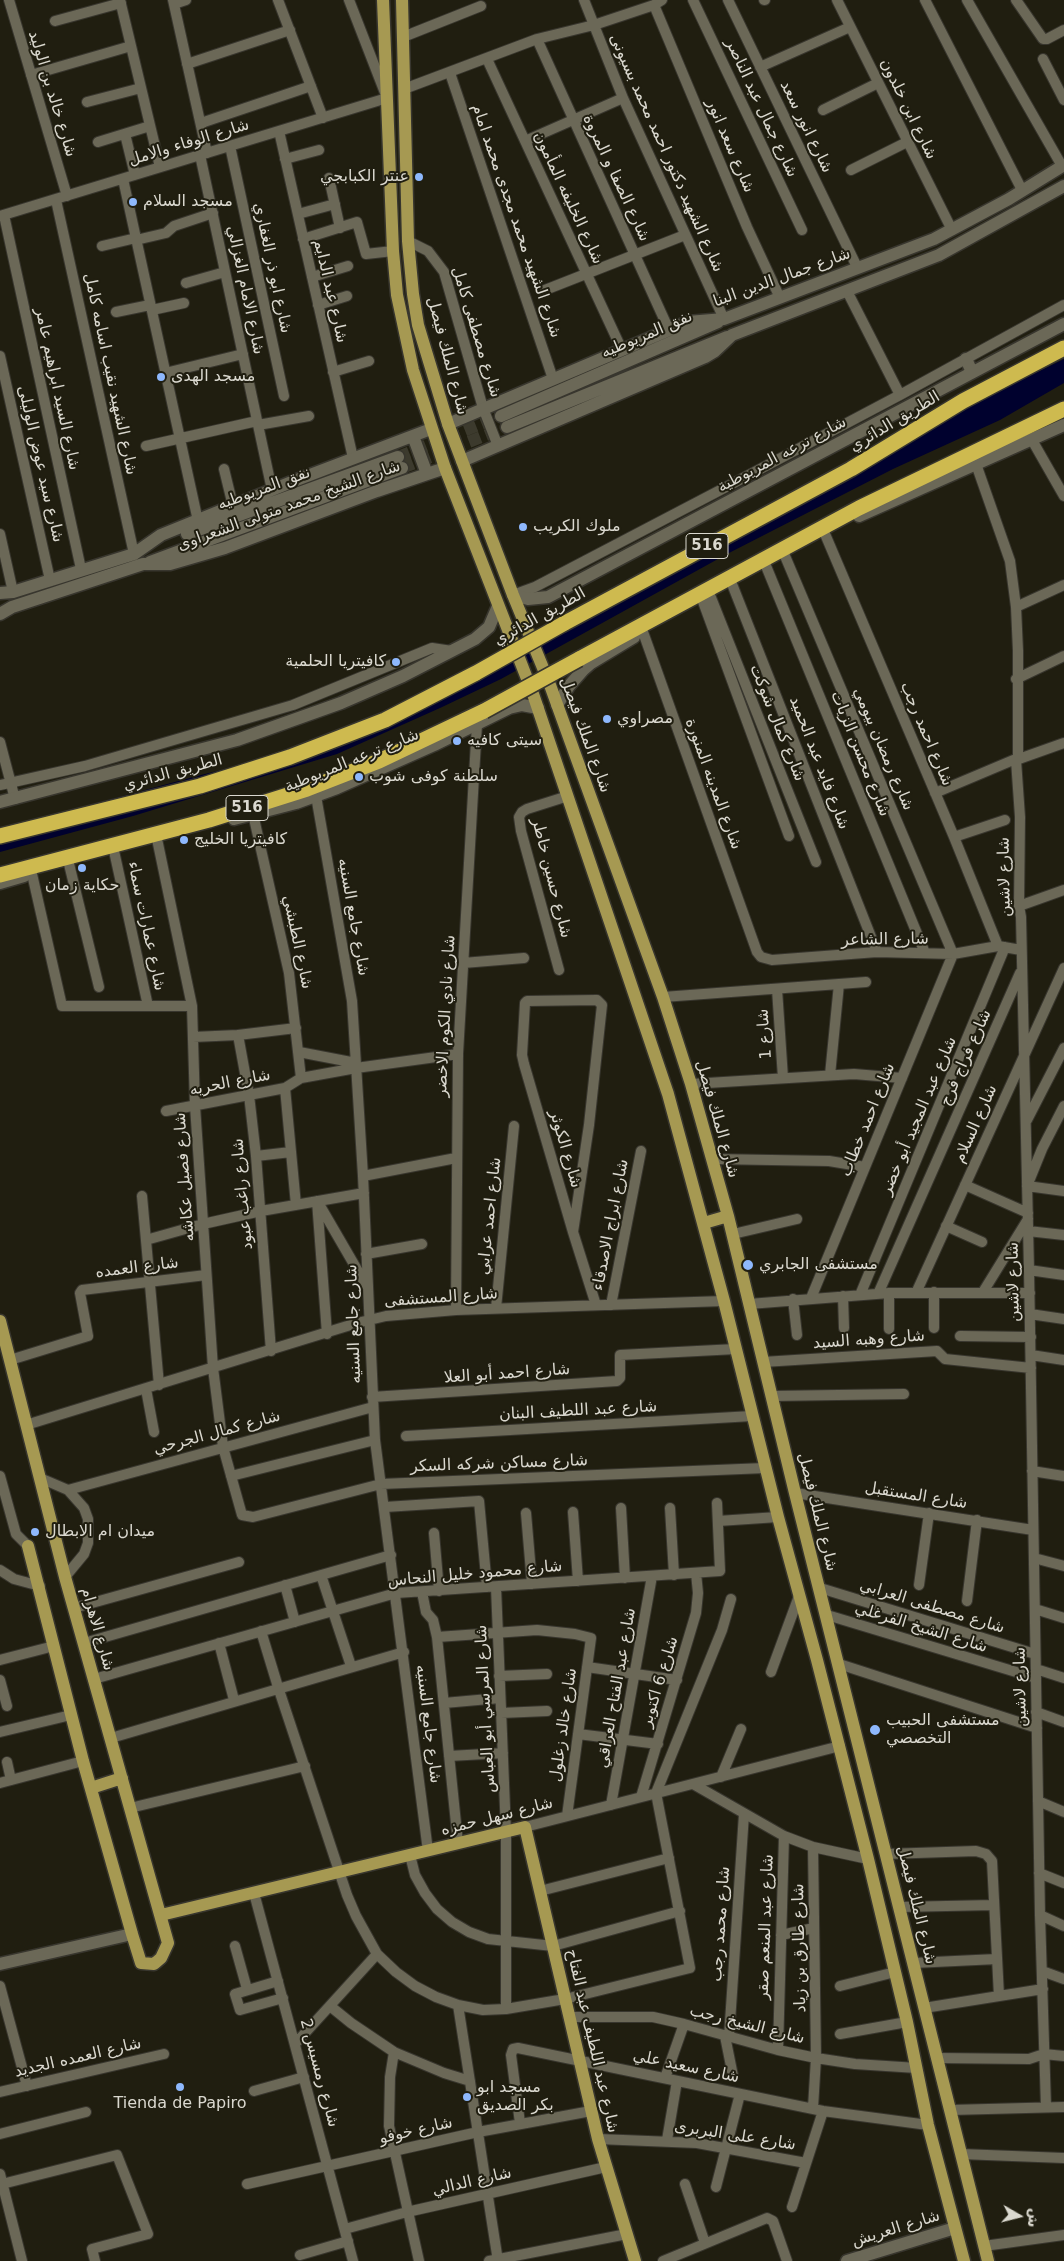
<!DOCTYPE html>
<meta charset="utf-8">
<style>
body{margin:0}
#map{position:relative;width:1064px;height:2261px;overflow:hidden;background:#201e10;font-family:"DejaVu Sans","Noto Naskh Arabic",sans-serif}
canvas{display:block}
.north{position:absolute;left:994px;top:2191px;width:50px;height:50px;-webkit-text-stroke:4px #201e10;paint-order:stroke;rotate:98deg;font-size:14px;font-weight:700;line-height:20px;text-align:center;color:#dad8cf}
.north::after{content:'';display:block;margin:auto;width:18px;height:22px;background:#dad8cf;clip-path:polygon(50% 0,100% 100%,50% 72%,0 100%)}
</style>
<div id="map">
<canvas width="1064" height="2261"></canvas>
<div class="north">ش</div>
</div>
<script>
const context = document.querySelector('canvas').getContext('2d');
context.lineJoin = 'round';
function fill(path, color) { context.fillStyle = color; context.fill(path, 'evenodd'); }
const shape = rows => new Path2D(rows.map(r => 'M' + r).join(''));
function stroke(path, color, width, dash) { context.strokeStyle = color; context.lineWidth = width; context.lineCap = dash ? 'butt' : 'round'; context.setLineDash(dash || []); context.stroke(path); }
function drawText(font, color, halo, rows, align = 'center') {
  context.font = font + ' "DejaVu Sans","Noto Naskh Arabic",sans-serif'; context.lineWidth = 4; context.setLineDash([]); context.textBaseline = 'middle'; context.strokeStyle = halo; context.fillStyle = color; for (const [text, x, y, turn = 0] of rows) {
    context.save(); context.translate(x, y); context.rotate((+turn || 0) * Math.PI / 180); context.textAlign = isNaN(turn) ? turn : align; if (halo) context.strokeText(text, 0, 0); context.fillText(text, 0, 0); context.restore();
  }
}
const water = shape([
 [1064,359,1064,383,1000,420,893,469,727,554,501,679,440,708,337,754,133,816,0,852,0,829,201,775,278,756,411,707,872,453]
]);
const secondaryTunnel = shape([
 [398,457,501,416],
 [402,468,507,427]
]);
const street = shape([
 [9,0,67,196],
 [120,0,160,167],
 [173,0,207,153],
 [278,0,323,118],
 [584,0,623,98,724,319],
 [693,0,802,230],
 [728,0,857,267],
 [764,0,765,0],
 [837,0,952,230],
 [925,0,1022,190],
 [967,0,1062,166],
 [1016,0,1043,39,1047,39,1064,30],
 [174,4,186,0],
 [654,5,747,227,780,298],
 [55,21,121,3],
 [403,37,481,6],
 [537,39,669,330],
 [487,59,622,350],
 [1043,59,1064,100],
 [187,64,290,30],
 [760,67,850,27],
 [450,73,553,379],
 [31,75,131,46],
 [404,89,537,39,594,25,654,5,662,0],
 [87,102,141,88],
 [823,110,878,83],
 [201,123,311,86],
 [279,131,353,458],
 [125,134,135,175],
 [525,141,623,98],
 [98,142,150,126],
 [230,146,284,396],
 [200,155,272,490],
 [285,159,319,150],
 [851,170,907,142],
 [329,178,340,228],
 [123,179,198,521],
 [56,200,134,554],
 [298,214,335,204],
 [4,215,81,569],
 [0,216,387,98,349,0],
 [303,239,357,222,366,254,393,251],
 [136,240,166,233,174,226,213,213],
 [408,241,428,251,444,272,483,408,498,446],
 [102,246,136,238],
 [312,277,348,266],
 [186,283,225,272],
 [545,290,685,235],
 [847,291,900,395],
 [318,305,347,296],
 [152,310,184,303],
 [116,312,150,305],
 [0,356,50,580],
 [333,372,369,361],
 [165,373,243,354],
 [258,425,309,416],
 [1032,440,1064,496],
 [146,446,257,421],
 [976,464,1010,561,1016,607,1018,651,1018,758,1016,760,1020,817,1019,906,1021,917,1029,1270,1040,1915,1046,2107],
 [224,469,233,506],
 [0,534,13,592],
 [825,534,954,837,998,946],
 [785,556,953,954,811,1298],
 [766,566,925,953],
 [732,584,877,952],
 [513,595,535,587,730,485,900,395,1064,305],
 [710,595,816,862],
 [702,599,789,836],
 [1016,607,1064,585],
 [643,632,757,952,761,957,772,960,877,952,953,954,998,946,1021,950],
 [1016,679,1064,656],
 [0,742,15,799],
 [1016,760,1064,743],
 [0,785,85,766,293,705,432,648,452,651],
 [935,793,1018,758],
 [316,796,352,1001,363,1176,375,1440,428,1851],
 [253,814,289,973,301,1078],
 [954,837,1005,820],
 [157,839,192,1006,195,1106,213,1368,223,1447,242,1515,253,1517,381,1484,765,1468],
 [114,851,148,1006],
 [69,864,99,987],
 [32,874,62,1006,192,1006],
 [1019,906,1064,890],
 [463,963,524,958],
 [559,970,521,831,519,817,522,812,527,809,568,796],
 [777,989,783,1078],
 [663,997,866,982],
 [238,1035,249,1095,256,1156,271,1351],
 [193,1037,238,1035,296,1028],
 [299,1052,356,1063],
 [830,1075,839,984],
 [691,1084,854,1074,902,1078],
 [285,1088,296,1205],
 [1064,1106,1042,1149,1027,1186,1064,1191],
 [166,1111,285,1088,301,1078,356,1068,458,1054],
 [1027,1120,1064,1048],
 [256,1156,291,1152],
 [713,1159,829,1161,865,1167],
 [363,1176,456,1158],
 [965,1185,1028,1213],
 [142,1196,159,1385],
 [317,1201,327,1334],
 [319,1204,366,1285],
 [946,1226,982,1242],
 [1028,1231,1064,1235],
 [573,1232,589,1125,602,1005,597,1000,527,1001,525,1003,522,1055,524,1064,573,1232,596,1305],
 [733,1234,797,1219],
 [146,1240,203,1224,261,1211,364,1193],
 [366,1254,422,1244],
 [1029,1270,1064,1275],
 [934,1292,934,1328],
 [983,1292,1028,1219],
 [889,1293,889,1329],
 [916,1293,1064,968],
 [878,1294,1020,973],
 [860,1295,1005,947],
 [843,1296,844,1328],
 [793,1299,797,1335],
 [749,1304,889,1293,1030,1293],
 [611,1305,641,1151],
 [496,1308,514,1126],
 [456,1310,458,1054,477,724],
 [1030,1314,1064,1319],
 [960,1336,1031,1337],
 [1031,1355,1064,1360],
 [10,1360,88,1336,80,1293,82,1290,206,1275],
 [763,1362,937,1351,945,1359,1031,1368],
 [146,1389,154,1432],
 [772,1396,904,1394],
 [372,1397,617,1381,620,1378,620,1355,736,1349],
 [26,1425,357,1323,386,1316,456,1310,724,1301],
 [406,1436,752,1416],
 [1032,1471,1064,1476],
 [0,1476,16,1534,28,1546],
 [231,1476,375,1440],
 [40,1478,68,1490,84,1508,88,1519,88,1543,84,1554,65,1577],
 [68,1490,373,1407],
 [795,1493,1033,1530],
 [385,1507,479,1501,487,1587],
 [621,1508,625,1578],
 [670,1508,674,1575],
 [573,1512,578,1581],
 [526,1513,532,1584],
 [718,1521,778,1517],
 [434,1533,439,1591],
 [1034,1558,1064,1566],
 [0,1570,14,1579,40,1586],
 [321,1575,351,1666],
 [285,1585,295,1622],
 [919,1585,929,1513],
 [496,1587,506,1832,506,2009],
 [820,1588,1035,1654],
 [422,1592,426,1612,433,1620,437,1637,458,1843],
 [967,1601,977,1520],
 [74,1608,239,1562],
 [1035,1609,1064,1618],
 [827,1615,1036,1678],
 [261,1631,278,1687,347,1895,356,1916,377,1954,396,1972,415,1986,436,1997,458,2005,483,2010,506,2009,565,1999,690,1968,656,1793,722,1630,731,1599],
 [437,1637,537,1630,575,1634,591,1638,567,1816],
 [84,1643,391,1555],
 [219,1643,234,1700],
 [0,1660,54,1646],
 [839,1664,1037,1728],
 [587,1667,677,1680],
 [1036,1669,1064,1678],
 [771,1672,799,1596],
 [499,1676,547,1674],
 [94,1679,396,1593,720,1571,717,1503],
 [0,1680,7,1706],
 [444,1703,500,1698],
 [1036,1712,1064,1722],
 [501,1713,547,1711],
 [0,1732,71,1715],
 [578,1734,658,1744],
 [111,1738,404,1652],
 [449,1756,503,1753],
 [7,1762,11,1780],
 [721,1777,741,1729],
 [0,1783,83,1761],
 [693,1784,784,1836,813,1847,868,1859],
 [641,1797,696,1613,698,1593,696,1573],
 [1038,1801,1064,1812],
 [611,1805,652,1576],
 [130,1808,305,1766],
 [525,1827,840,1746],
 [886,1854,976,1851,986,1854,992,1861,999,1996],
 [410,1855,415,1875,425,1893,437,1909,452,1922,469,1932,488,1939,553,1946,680,1911],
 [1039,1873,1064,1883],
 [540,1891,669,1858],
 [254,1893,353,2261],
 [899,1907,994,1905],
 [1040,1915,1064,1926],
 [781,1935,814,1928],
 [235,1946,247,1989],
 [913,1963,997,1959],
 [1042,1971,1064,1979],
 [278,1981,235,1994,240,2010,283,1998],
 [0,1986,27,2086],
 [840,1986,895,1972],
 [458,2005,498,2261],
 [330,2006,351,2023,394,2052,444,2073,470,2081],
 [924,2008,1043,1989],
 [570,2017,653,2017,684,2024,778,2050,816,2058,855,2064,917,2068],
 [840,2034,907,2022],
 [725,2036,733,2076],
 [729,2037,744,1814],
 [295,2044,377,1954],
 [778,2050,784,1836],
 [394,2052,390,2077,389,2126,419,2261],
 [937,2058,1029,2059,1044,2054,1064,2056],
 [665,2078,684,2024],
 [254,2091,304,2077],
 [0,2092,164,2054],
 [813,2108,816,2058,813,1847],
 [950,2110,1064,2107],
 [520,2123,511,2055,513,2049,518,2048,823,2111,928,2125],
 [0,2134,86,2112],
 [598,2139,697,2143,806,2163],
 [667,2140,677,2081],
 [961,2154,1064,2158],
 [0,2174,22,2261],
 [2,2184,117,2155,148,2234,92,2249,95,2261],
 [247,2184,478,2132,591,2111],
 [685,2184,705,2243],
 [716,2187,740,2094],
 [792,2207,823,2111],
 [345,2229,407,2212,606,2167],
 [984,2246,1064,2235],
 [300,2255,348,2241],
 [489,2261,627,2234],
 [663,2261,767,2218,773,2221,787,2261]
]);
const secondary = shape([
 [966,359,972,372],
 [501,416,718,322],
 [448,424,688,322,724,319,934,239,1009,199,1064,165],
 [507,427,727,337],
 [413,436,427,474],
 [462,461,705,357,715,351,732,335,939,255,1064,186],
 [859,516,1064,425],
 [187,534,398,457],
 [150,562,402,468],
 [0,593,13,592,134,554,161,535,294,481,431,429],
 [513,595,528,599,548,597,1064,324],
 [0,614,12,607,143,564,170,564,225,548,377,491,445,468],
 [557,705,569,686,583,670,591,663,634,637],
 [0,802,237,740,341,703,403,676,475,639,489,627,498,606],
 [234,819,296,803,337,788,434,745,509,708,522,705,538,708],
 [0,883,24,876],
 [0,1964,132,1934],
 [847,2261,955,2228]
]);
const primary = shape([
 [383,0,393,251,397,295,413,370,445,468,533,694,668,1094,724,1301,778,1517,817,1660,868,1859,907,2022,928,2125,964,2261],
 [402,0,408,241,413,294,418,325,448,424,513,595,550,685,663,997,691,1084,728,1216,795,1493,988,2261],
 [704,1223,728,1216],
 [0,1321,65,1577,168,1943,161,1958,154,1964,141,1963,132,1934,83,1761,28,1546],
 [91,1788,122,1778],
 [161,1915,525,1827,598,2139,635,2261]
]);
const highway = shape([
 [563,624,851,469,963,401,1064,348],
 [579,659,859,508,1064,409],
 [0,836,200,786,290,757,385,720,476,673],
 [0,875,209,820,307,789,379,761,484,711]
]);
const highwayBridge = shape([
 [476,673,563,624],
 [484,711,579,659]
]);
const markers = [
 [419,177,5,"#8eb8fd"],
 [133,202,5,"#8eb8fd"],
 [161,377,5,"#8eb8fd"],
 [523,527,5,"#8eb8fd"],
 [396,662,5,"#8eb8fd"],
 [607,719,5,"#8eb8fd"],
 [457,741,5,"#8eb8fd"],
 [359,777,5,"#8eb8fd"],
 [184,840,5,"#8eb8fd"],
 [82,868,5,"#8eb8fd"],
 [748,1265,6,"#8eb8fd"],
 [35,1532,5,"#8eb8fd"],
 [875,1730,6,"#8eb8fd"],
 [180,2087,5,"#8eb8fd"],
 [467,2097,5,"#8eb8fd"]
];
const shields = [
 [707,546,42],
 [247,808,42]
];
const shieldNames = [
 ["516",707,546],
 ["516",247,808]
];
const streetNames = [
 ["شارع خالد بن الوليد",52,94,73],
 ["شارع جمال عبد الناصر",761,108,65],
 ["شارع ابن خلدون",908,109,64],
 ["شارع انور سعد",806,127,64],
 ["شارع الوفاء والامل",189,143,-17],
 ["شارع سعد انور",730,146,67],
 ["شارع الشهيد دكتور احمد محمد بسيونى",666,153,66],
 ["شارع الصفا و المروة",616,178,65],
 ["شارع الخليفه المأمون",568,198,65],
 ["شارع الشهيد محمد مجدى محمد امام",516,221,71],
 ["شارع ابو ذر الغفاري",272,268,78],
 ["شارع جمال الدين البنا",782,278,-20],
 ["شارع الامام الغزالي",245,290,78],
 ["شارع عبد الدايم",330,291,77],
 ["شارع مصطفى كامل",476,332,73],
 ["نفق المريوطيه",647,335,-23],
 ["شارع الملك فيصل",447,356,75],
 ["شارع الشهيد نقيب اسامه كامل",110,374,78],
 ["شارع السيد ابراهيم عامر",57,389,78],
 ["الطريق الدائري",895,422,-31],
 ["شارع ترعه المريوطية",782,455,-28],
 ["شارع سيد عوض الوليلى",40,464,77],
 ["نفق المريوطيه",264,489,-20],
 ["شارع الشيخ محمد متولى الشعراوى",289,506,-20],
 ["الطريق الدائري",540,617,-29],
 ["شارع كمال شوكت",777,723,68],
 ["شارع احمد رجب",926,734,67],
 ["شارع الملك فيصل",585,735,70],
 ["شارع رمضان بيومي",883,749,67],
 ["شارع محسن الزيات",860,754,68],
 ["شارع ترعه المريوطية",352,761,-22],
 ["شارع فايد عبد الحميد",819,763,69],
 ["الطريق الدائري",173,773,-15],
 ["شارع المدينه المنورة",713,784,70],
 ["شارع لاشين",1005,877,-91],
 ["شارع حسين خاطر",551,878,76],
 ["شارع جامع السنيه",353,917,80],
 ["شارع عمارات سماء",146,926,78],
 ["شارع الشاعر",885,940,-1],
 ["شارع الطبشي",297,942,78],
 ["شارع نادي الكوم الاخضر",446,1016,-87],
 ["شارع 1",765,1034,-94],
 ["شارع فراج فرج",966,1058,-66],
 ["شارع الحريه",230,1083,-11],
 ["شارع عبد المجيد أبو خضر",919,1116,-67],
 ["شارع الملك فيصل",717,1119,74],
 ["شارع احمد خطاب",868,1120,-68],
 ["شارع السلام",976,1124,-66],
 ["شارع الكوثر",565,1149,74],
 ["شارع فصيل عكاشه",185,1177,-94],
 ["شارع راغب عبود",243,1194,-95],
 ["شارع احمد عرابي",490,1216,-84],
 ["شارع ابراج الاصدقاء",611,1225,-79],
 ["شارع العمده",137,1268,-7],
 ["شارع لاشين",1014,1282,-91],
 ["شارع المستشفى",441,1298,-4],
 ["شارع جامع السنيه",354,1324,-92],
 ["شارع وهبه السيد",869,1340,-4],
 ["شارع احمد أبو العلا",507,1374,-4],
 ["شارع عبد اللطيف البنان",578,1411,-3],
 ["شارع كمال الجرحي",217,1433,-15],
 ["شارع مساكن شركه السكر",499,1464,-2],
 ["شارع المستقبل",916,1496,9],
 ["شارع الملك فيصل",817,1512,76],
 ["شارع محمود خليل النحاس",475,1574,-5],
 ["شارع مصطفى العرابي",932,1607,17],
 ["شارع الشيخ الفرغلي",921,1628,17],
 ["شارع الاهرام",97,1629,74],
 ["شارع 6 اكتوبر",660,1682,-73],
 ["شارع لاشين",1021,1687,-91],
 ["شارع عبد الفتاح العراقي",617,1688,-80],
 ["شارع المرسي أبو العباس",486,1709,-93],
 ["شارع جامع السنيه",428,1724,83],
 ["شارع خالد زغلول",564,1725,-82],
 ["شارع سهل حمزه",497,1817,-14],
 ["شارع الملك فيصل",916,1905,76],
 ["شارع محمد رجب",721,1924,-86],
 ["شارع عبد المنعم صقر",766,1927,-88],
 ["شارع طارق بن زياد",800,1948,-91],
 ["شارع الشيخ رجب",747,2025,14],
 ["شارع عبد اللطيف عبد الفتاح",592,2041,77],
 ["شارع العمده الجديد",78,2058,-13],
 ["شارع سعيد علي",686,2067,12],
 ["شارع رمسيس 2",319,2073,75],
 ["شارع خوفو",416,2131,-13],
 ["شارع على البربرى",735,2136,9],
 ["شارع الدالي",472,2182,-13],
 ["شارع العريش",896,2229,-17]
];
const poiNames = [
 ["عنتر الكبابجي",409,177,"right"],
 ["مسجد السلام",143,202],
 ["مسجد الهدى",171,377],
 ["ملوك الكريب",533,527],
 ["كافيتريا الحلمية",386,662,"right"],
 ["مصراوي",617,719],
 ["سيتى كافيه",467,741],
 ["سلطنة كوفى شوب",369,777],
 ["كافيتريا الخليج",194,840],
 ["حكاية زمان",82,886,"center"],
 ["مستشفى الجابري",759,1265],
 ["ميدان ام الابطال",45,1532],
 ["مستشفى الحبيب",886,1721],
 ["التخصصي",886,1739],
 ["مسجد ابو",477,2088],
 ["بكر الصديق",477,2106],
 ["Tienda de Papiro",180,2104,"center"]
];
fill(water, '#00012e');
stroke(secondaryTunnel, '#3c3a2d', 12, [12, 6]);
stroke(street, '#38362e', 12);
stroke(secondary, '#38362e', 15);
stroke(primary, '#38362e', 15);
stroke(highway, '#38362e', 18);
stroke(street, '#6b6857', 10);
stroke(secondary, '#6b6857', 12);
stroke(primary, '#a69952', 12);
stroke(highway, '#ceba4f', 15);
stroke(highwayBridge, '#38362e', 18, []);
stroke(highwayBridge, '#ceba4f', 15);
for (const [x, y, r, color] of markers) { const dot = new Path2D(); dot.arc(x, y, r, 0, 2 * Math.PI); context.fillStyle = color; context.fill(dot); stroke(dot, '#201e10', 2); }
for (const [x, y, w] of shields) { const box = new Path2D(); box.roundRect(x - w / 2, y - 12.5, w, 25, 4); context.fillStyle = '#201e10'; context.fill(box); stroke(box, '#dad8cf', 1); }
drawText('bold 15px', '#dad8cf', null, shieldNames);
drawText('16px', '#dad8cf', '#201e10', streetNames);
drawText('16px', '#dad8cf', '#201e10', poiNames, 'left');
</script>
